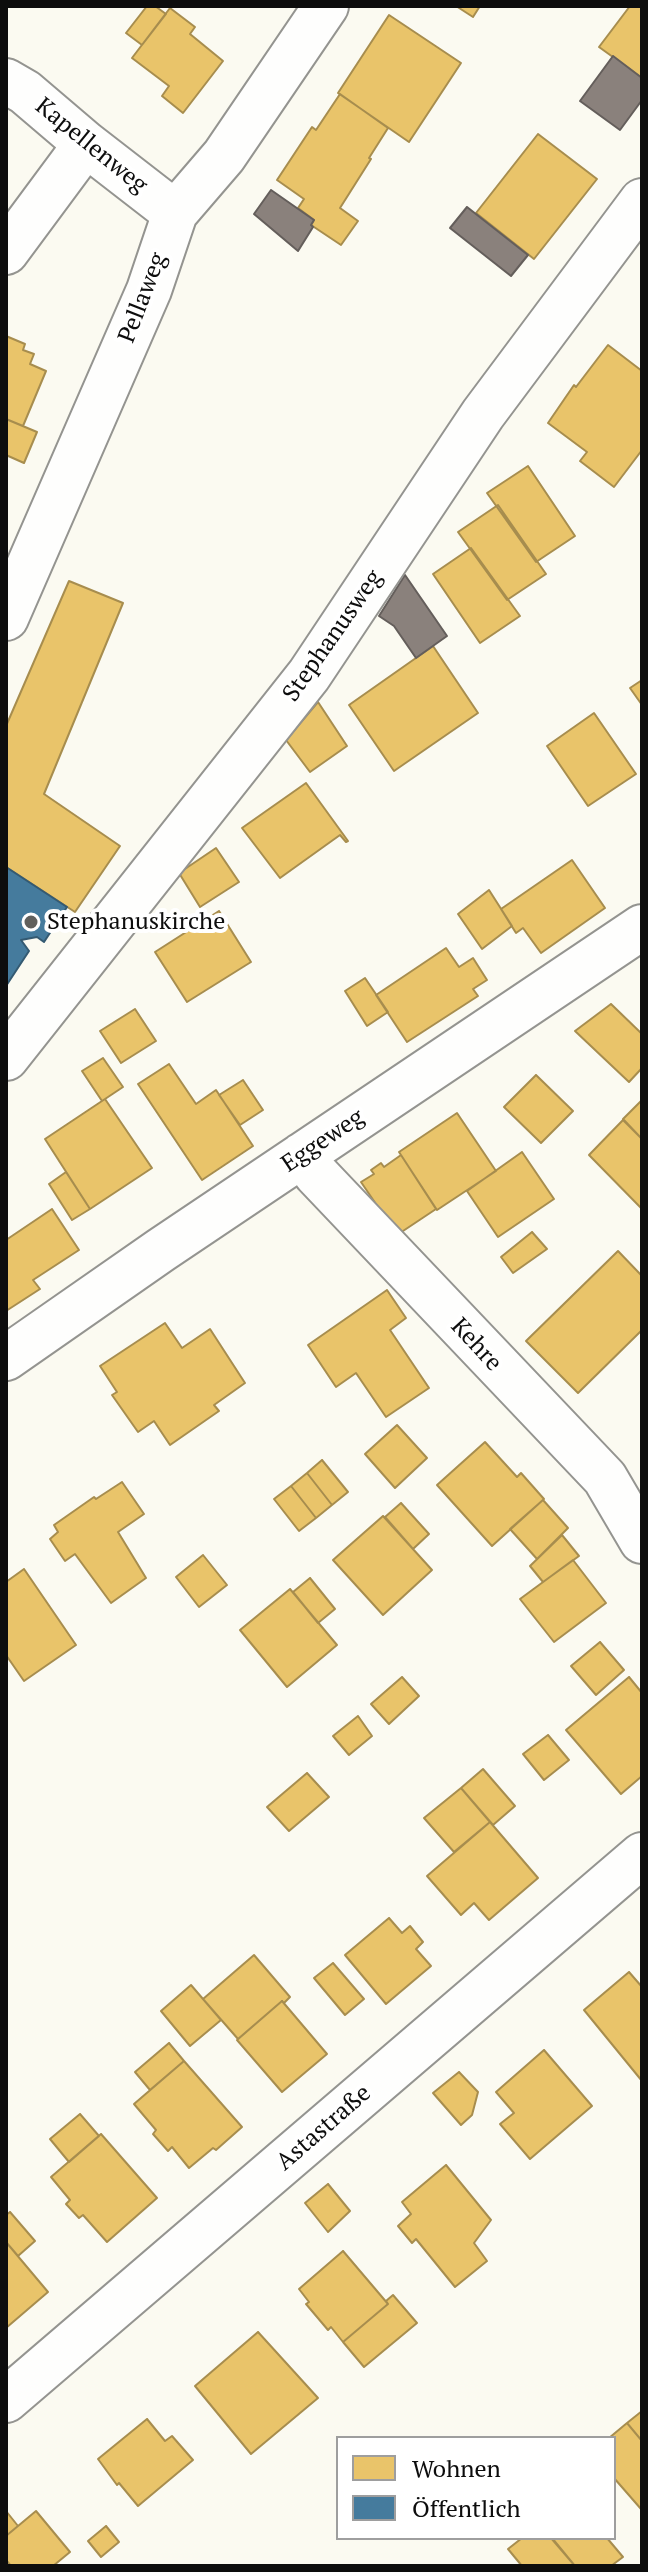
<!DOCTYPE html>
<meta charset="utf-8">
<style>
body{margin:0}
#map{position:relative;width:648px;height:2572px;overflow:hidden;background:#fbfaf1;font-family:"PT Serif",serif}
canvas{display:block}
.frame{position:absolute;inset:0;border:8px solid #0d0d0d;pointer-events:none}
.legend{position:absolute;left:336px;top:2436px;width:280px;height:104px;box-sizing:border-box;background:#fff;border:2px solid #9e9e9e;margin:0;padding:10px 14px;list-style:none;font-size:24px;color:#0d0d0d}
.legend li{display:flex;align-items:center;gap:16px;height:40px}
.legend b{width:40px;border:2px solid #9e9e9e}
</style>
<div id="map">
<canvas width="648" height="2572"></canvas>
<div class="frame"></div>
<ul class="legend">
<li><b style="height:22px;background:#e9c46a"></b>Wohnen</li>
<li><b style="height:22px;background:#457b9d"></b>Öffentlich</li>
</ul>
</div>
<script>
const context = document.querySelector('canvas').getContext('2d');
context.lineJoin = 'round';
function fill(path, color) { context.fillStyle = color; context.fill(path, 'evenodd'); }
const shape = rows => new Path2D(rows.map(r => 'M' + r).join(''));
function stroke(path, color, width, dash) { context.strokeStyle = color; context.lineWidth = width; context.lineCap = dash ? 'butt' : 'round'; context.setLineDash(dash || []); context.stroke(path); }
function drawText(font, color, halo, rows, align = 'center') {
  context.font = font + ' "PT Serif",serif'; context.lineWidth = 8; context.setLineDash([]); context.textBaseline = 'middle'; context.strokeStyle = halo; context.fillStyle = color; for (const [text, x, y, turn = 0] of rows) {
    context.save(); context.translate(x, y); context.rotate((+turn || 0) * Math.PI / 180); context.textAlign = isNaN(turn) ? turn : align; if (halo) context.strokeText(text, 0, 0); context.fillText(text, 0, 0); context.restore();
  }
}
const homes = shape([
 [147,6,155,6,166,14,142,45,126,33,147,6],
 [456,6,480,6,473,17,456,6],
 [630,6,642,6,642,78,599,47,630,6],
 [170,8,195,27,190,34,223,61,183,113,162,96,169,86,132,58,170,8],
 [389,15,461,63,409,142,338,93,389,15],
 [340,94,388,128,369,158,371,159,340,208,358,221,341,245,311,225,314,220,298,208,304,199,277,180,312,127,316,130,340,94],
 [538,134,597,179,534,259,476,213,538,134],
 [6,336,25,344,23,350,34,354,30,364,46,371,23,426,6,419,6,336],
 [608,345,642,371,642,450,614,487,580,461,587,452,548,423,574,385,576,387,608,345],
 [6,419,37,432,24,463,6,455,6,419],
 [528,466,575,536,536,562,487,493,528,466],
 [498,505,546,574,507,600,458,532,498,505],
 [471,548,520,616,480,643,433,574,471,548],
 [69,581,123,603,44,794,120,846,75,912,6,867,6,726,69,581],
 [433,646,478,713,394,771,349,705,433,646],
 [642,680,642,705,630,688,642,680],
 [318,702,347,746,310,772,286,740,318,702],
 [594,713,636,774,588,806,547,746,594,713],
 [306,783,348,841,346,842,340,835,280,878,242,828,306,783],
 [216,848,239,882,200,907,179,873,216,848],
 [572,860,605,908,541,953,523,928,516,933,501,909,572,860],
 [489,890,512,926,482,949,458,914,489,890],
 [219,911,251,962,187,1002,155,952,219,911],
 [446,948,459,967,473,958,487,980,473,989,478,996,407,1042,376,995,446,948],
 [365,978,388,1012,367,1026,345,991,365,978],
 [611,1004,642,1034,642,1068,629,1082,575,1031,611,1004],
 [135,1009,156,1041,121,1063,100,1031,135,1009],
 [103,1058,123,1087,102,1101,82,1071,103,1058],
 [169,1064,196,1104,216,1090,253,1146,202,1180,138,1084,169,1064],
 [536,1075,573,1111,541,1143,504,1107,536,1075],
 [243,1080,263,1110,240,1125,219,1095,243,1080],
 [105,1099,152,1168,90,1209,45,1139,105,1099],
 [642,1100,642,1139,623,1119,642,1100],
 [457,1113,496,1171,437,1210,399,1152,457,1113],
 [623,1120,642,1139,642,1209,589,1155,623,1120],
 [522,1152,554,1199,498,1237,467,1191,522,1152],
 [401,1155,436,1209,397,1235,361,1182,374,1174,371,1170,381,1163,384,1167,401,1155],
 [66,1172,90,1209,72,1220,49,1184,66,1172],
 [52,1209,79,1250,33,1280,40,1289,6,1311,6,1240,52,1209],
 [532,1232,547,1249,513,1273,501,1257,532,1232],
 [618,1251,642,1276,642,1330,578,1393,526,1341,618,1251],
 [387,1290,406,1318,390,1330,429,1388,386,1417,356,1373,336,1387,308,1345,387,1290],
 [165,1323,182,1348,210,1329,245,1383,214,1405,219,1411,170,1445,154,1421,138,1432,112,1395,117,1392,100,1366,165,1323],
 [397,1425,427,1458,395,1488,365,1454,397,1425],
 [485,1442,517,1477,521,1473,544,1499,492,1546,437,1485,485,1442],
 [322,1460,348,1492,332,1505,307,1473,322,1460],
 [307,1473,332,1505,316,1518,291,1486,307,1473],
 [122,1482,144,1514,118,1532,146,1578,111,1603,75,1554,65,1561,50,1539,58,1532,54,1525,94,1497,96,1499,122,1482],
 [291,1486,316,1518,299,1531,274,1499,291,1486],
 [543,1500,568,1528,537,1559,510,1529,543,1500],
 [401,1503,429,1534,413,1549,385,1517,401,1503],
 [383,1516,432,1570,383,1615,333,1560,383,1516],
 [562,1535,579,1556,543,1582,530,1566,562,1535],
 [203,1555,227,1585,199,1607,176,1577,203,1555],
 [573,1560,606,1603,554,1642,520,1599,573,1560],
 [24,1569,76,1645,24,1681,6,1655,6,1582,24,1569],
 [310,1578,335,1609,318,1623,293,1592,310,1578],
 [290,1589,337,1645,287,1687,240,1630,290,1589],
 [600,1642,624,1670,596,1695,571,1666,600,1642],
 [402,1677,419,1696,389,1724,371,1704,402,1677],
 [629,1677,642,1693,642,1776,621,1794,566,1730,629,1677],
 [358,1716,372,1736,349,1755,333,1736,358,1716],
 [548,1735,569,1760,544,1780,523,1754,548,1735],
 [483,1769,515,1806,493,1825,461,1788,483,1769],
 [307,1773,329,1797,289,1831,267,1807,307,1773],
 [461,1788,490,1822,454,1852,424,1818,461,1788],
 [490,1822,538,1878,489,1920,474,1903,461,1915,427,1876,490,1822],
 [389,1918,402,1933,410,1926,423,1942,416,1949,431,1966,386,2004,345,1955,389,1918],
 [254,1955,290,1997,284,2003,282,2001,238,2039,203,1999,254,1955],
 [333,1963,364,1999,345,2015,314,1978,333,1963],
 [629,1972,642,1987,642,2081,584,2010,629,1972],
 [191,1985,221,2020,190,2046,161,2011,191,1985],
 [282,2001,327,2054,282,2092,237,2040,282,2001],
 [169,2043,184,2061,150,2090,135,2072,169,2043],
 [544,2050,592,2106,530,2159,500,2124,514,2113,496,2092,544,2050],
 [184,2061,242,2127,216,2150,213,2148,189,2168,172,2147,168,2151,153,2134,156,2130,134,2104,184,2061],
 [459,2072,478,2092,472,2115,461,2125,433,2093,459,2072],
 [80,2114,99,2136,69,2162,50,2139,80,2114],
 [101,2134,157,2198,107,2242,83,2215,79,2218,66,2204,70,2200,51,2177,101,2134],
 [446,2165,491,2220,474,2243,487,2261,455,2287,416,2239,412,2243,398,2226,411,2214,402,2202,446,2165],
 [328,2184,350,2211,328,2232,305,2203,328,2184],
 [10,2212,35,2241,18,2256,6,2242,6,2215,10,2212],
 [6,2242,48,2292,6,2328,6,2242],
 [343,2251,388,2304,343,2342,331,2327,328,2330,306,2304,309,2302,299,2289,343,2251],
 [393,2295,417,2323,364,2367,343,2342,388,2304,386,2301,393,2295],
 [258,2332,318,2398,251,2454,195,2386,258,2332],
 [642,2411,642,2441,627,2423,642,2411],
 [147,2419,165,2441,172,2436,193,2460,138,2506,119,2483,117,2485,98,2459,147,2419],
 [627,2423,642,2441,641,2509,614,2478,614,2438,609,2438,627,2423],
 [6,2511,18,2526,6,2536,6,2511],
 [36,2511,70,2552,53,2566,11,2566,6,2560,6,2536,36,2511],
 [106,2526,119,2542,101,2557,88,2541,106,2526],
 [522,2538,551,2538,575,2566,522,2566,508,2549,522,2538],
 [552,2538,607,2538,623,2557,611,2566,575,2566,552,2538]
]);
const public = shape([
 [6,867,67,907,44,942,37,937,21,940,29,951,6,986,6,867]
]);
const industry = shape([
 [613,56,642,78,642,100,620,130,580,101,613,56],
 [271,190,314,220,311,225,313,227,298,251,254,214,271,190],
 [467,207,528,255,511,276,450,228,467,207],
 [405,575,447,636,416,658,394,626,379,616,405,575]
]);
const minor = shape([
 [6,81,25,92,86,144,175,213],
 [6,252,86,144],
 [6,618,149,290,175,213,224,156,326,6],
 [6,1058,309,675,483,414,642,201],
 [302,1155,316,1174,605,1478,642,1541],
 [6,1358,161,1250,642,927],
 [6,2400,642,1855]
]);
const markers = [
 [31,922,8,"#60605d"]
];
const streetNames = [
 ["Kapellenweg",91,146,39],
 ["Pellaweg",143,298,-69],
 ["Stephanusweg",333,636,-55],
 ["Eggeweg",323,1141,-34],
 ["Kehre",476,1345,47],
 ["Astastraße",324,2128,-41]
];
const poiNames = [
 ["Stephanuskirche",47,922]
];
fill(homes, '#e9c46a');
stroke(homes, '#a78d4e', 2);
fill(public, '#457b9d');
stroke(public, '#345a72', 2);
fill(industry, '#8a817c');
stroke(industry, '#645e5b', 2);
stroke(minor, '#949490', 48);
stroke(minor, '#fefefd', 44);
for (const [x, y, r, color] of markers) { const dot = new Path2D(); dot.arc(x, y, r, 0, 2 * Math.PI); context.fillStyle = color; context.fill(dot); stroke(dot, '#fff', 3); }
drawText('24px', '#0d0d0d', '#fff', streetNames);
drawText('24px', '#0d0d0d', '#fff', poiNames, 'left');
</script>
